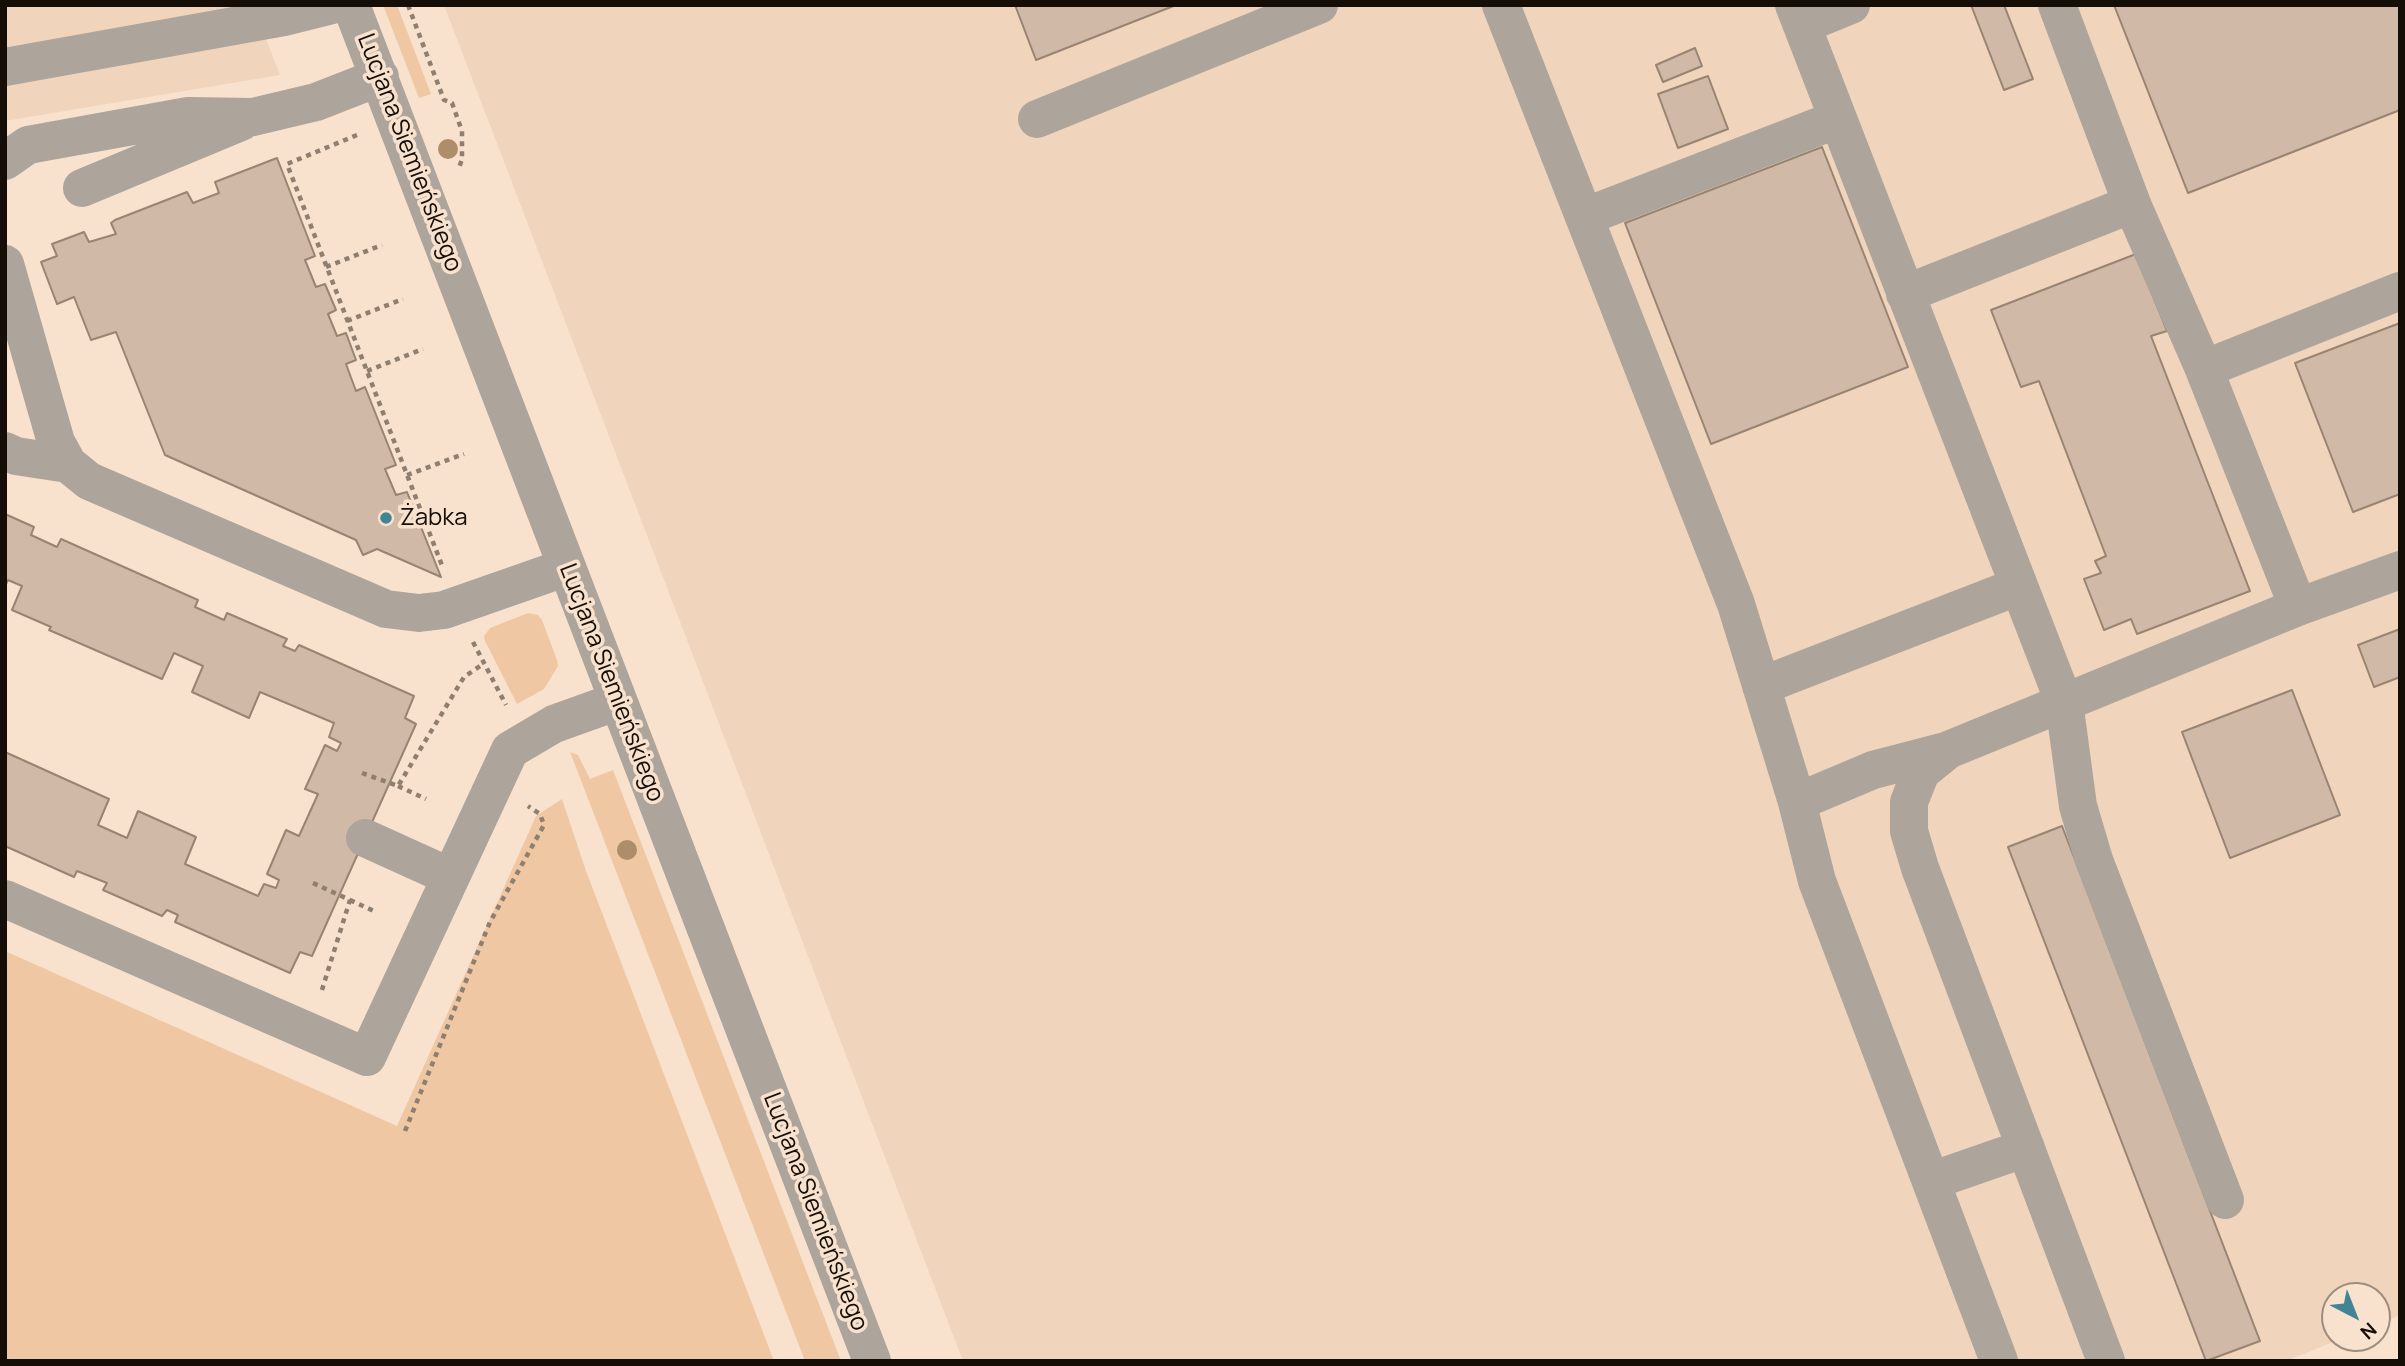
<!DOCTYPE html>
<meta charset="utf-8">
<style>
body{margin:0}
#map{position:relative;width:2405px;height:1366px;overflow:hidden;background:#f8e2ce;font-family:Manrope,sans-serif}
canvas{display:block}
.frame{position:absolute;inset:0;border:7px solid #150e07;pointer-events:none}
.north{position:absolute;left:2321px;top:1282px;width:70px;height:70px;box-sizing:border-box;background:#f8e2ce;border:2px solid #9d8d7e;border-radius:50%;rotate:138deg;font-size:19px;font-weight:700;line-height:28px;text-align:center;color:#150e07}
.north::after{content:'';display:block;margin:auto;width:24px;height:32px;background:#418594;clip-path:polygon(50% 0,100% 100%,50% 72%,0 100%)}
</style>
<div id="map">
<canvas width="2405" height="1366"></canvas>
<div class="frame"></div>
<div class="north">N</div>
</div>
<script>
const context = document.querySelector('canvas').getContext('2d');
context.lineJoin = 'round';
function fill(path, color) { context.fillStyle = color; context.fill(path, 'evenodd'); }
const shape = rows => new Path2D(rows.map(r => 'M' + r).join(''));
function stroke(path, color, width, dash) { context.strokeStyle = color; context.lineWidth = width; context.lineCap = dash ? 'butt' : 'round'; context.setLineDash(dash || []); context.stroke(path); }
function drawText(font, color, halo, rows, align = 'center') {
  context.font = font + ' Manrope,sans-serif'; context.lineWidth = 7; context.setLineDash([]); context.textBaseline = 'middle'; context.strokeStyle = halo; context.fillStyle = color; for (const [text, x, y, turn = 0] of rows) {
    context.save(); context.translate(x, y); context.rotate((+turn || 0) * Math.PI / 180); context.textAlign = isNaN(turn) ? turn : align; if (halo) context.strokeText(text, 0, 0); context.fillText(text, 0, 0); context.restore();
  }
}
const built = shape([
 [5,5,253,5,280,75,5,121],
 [444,5,2400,5,2400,1315,2377,1325,2377,1296,2335,1296,2335,1338,2343,1338,2286,1361,963,1361]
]);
const green = shape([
 [383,5,397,5,431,94,419,98],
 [528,613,538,615,542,620,557,660,558,666,544,689,517,704,485,641,484,636,490,628],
 [570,752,578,755,590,779,613,770,841,1361,805,1361],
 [562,799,586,871,774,1361,5,1361,5,951,397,1126,536,816]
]);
const building = shape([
 [1015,5,1176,5,1036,60,1015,5],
 [1971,5,2004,5,2033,79,2004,90,1971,5],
 [2114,5,2400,5,2400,110,2188,193,2114,5],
 [1695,48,1702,66,1663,82,1656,65,1695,48],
 [1708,76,1728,129,1678,148,1658,94,1708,76],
 [1822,147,1908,367,1711,444,1625,223,1822,147],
 [277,158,315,256,305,260,316,287,325,284,336,310,328,314,337,336,346,333,356,360,346,364,356,391,365,387,396,465,385,469,396,495,407,492,441,577,377,549,363,555,356,540,165,455,116,332,91,340,74,297,57,304,41,262,57,256,52,244,84,232,89,242,116,234,111,223,115,220,187,192,193,203,219,193,215,182,277,158],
 [2136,254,2167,331,2151,336,2250,591,2137,634,2131,619,2104,630,2084,579,2101,573,2095,561,2106,556,2039,381,2021,387,1991,310,2136,254],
 [2400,323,2400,494,2353,512,2295,363,2400,323],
 [5,514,34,527,31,535,57,547,61,539,198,600,195,607,224,620,227,613,287,639,283,646,295,651,299,645,414,696,405,718,416,724,312,956,300,952,290,973,175,922,178,915,167,910,162,916,103,890,107,883,77,871,74,877,5,846,5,752,109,799,98,825,127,838,138,811,196,837,185,864,258,896,264,884,276,888,279,880,267,874,286,830,299,836,318,794,305,789,325,745,337,751,341,743,329,737,334,723,260,692,249,718,192,692,203,666,174,653,162,679,49,630,51,627,12,610,22,586,8,580,5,586,5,514],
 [2400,629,2400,677,2374,687,2358,645,2400,629],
 [2292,690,2340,815,2230,858,2182,732,2292,690],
 [2062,826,2260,1341,2206,1361,2008,847,2062,826]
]);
const path = shape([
 [408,5,444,100,452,103,462,131,462,159,459,168],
 [357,135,287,164,443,568],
 [326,267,382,245],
 [347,321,403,299],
 [367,371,423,349],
 [407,475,464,454],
 [473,642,506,705],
 [362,773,398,786,464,677,483,664],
 [398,786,426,799],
 [313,883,350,900,321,993],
 [350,900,376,912],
 [405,1131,490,922,544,825,540,814,528,806]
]);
const minor = shape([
 [351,5,872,1361],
 [1501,5,1736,604,1797,802,1817,881,1999,1361],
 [1794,5,2064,702,2078,806,2094,860,2225,1200],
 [2057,5,2132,204,2204,369,2298,607],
 [1802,25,1851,5],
 [5,67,284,17,332,5],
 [1037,119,1319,5],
 [5,161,28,145,188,116,253,117,316,102,380,77],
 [82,188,241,122],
 [1584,217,1838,119],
 [5,264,56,442,68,464,89,481,386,609,419,613,444,610,567,567],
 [1905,294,2132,204],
 [2204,369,2400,291],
 [5,451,16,456,68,464],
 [1761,686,2019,586],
 [1797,802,1873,770,1946,751],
 [365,838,451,877],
 [5,899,367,1057,510,750,554,724,618,701],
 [1931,1181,2026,1148],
 [2106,1361,1920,868,1909,831,1909,802,1921,772,1948,750,2298,607,2400,570]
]);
const trees = [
 [448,149],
 [627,850]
];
const markers = [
 [386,518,7,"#418594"]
];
const streetNames = [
 ["Lucjana Siemieńskiego",409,153,69],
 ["Lucjana Siemieńskiego",611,683,69],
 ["Lucjana Siemieńskiego",815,1212,69]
];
const poiNames = [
 ["Żabka",400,518]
];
fill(built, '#f0d4bb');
fill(green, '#efc7a2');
fill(building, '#d0baa7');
stroke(building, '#988472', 2);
stroke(path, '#8e7f71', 4.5, [5, 5]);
stroke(minor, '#ada49b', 38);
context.fillStyle = '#ae8d6b';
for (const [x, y] of trees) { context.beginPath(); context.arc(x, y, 10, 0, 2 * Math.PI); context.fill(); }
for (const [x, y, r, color] of markers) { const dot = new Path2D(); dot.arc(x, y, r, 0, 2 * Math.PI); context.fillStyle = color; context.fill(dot); stroke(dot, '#f8e2ce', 2.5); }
drawText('24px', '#150e07', '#f8e2ce', streetNames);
drawText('24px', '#150e07', '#f8e2ce', poiNames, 'left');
</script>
